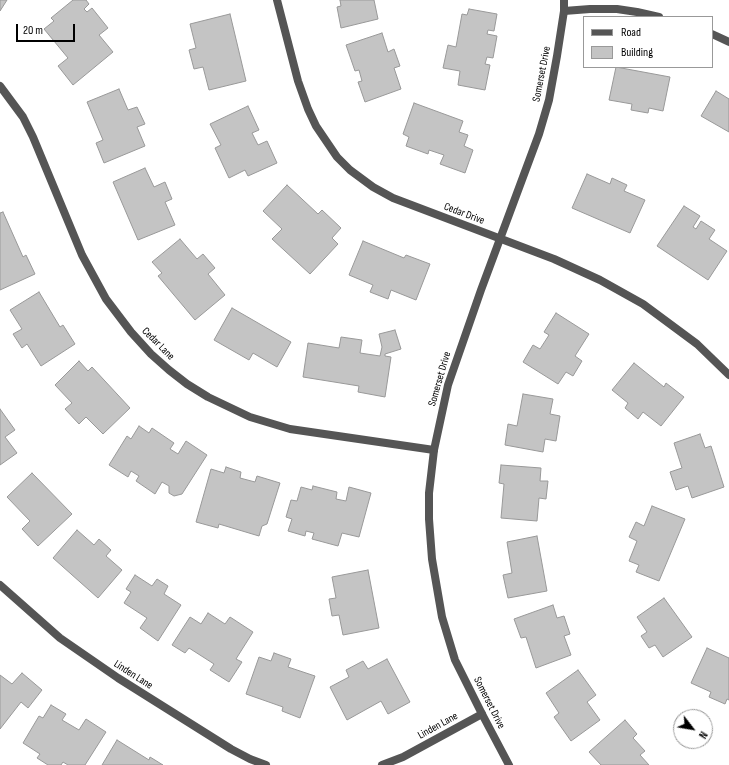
<!DOCTYPE html>
<style>
body{margin:0}
#map{position:relative;width:729px;height:765px;overflow:hidden;background:#fff;font-family:"Sofia Sans Condensed",sans-serif}
canvas{display:block}
.legend{position:absolute;left:583px;top:16px;width:130px;height:52px;box-sizing:border-box;background:#fff;border:1px solid #999;margin:0;padding:5px 7px;list-style:none;font-size:12px;color:#000}
.legend li{display:flex;align-items:center;gap:8px;height:20px}
.legend b{width:20px;border:1px solid #999}
.north{position:absolute;left:673px;top:709px;width:40px;height:40px;box-sizing:border-box;background:#fff;border:1px solid #999;border-radius:50%;rotate:121deg;font-size:11px;font-weight:700;line-height:16px;text-align:center;color:#000}
.north::after{content:'';display:block;margin:auto;width:14px;height:18px;background:#000;clip-path:polygon(50% 0,100% 100%,50% 72%,0 100%)}
.scale{position:absolute;left:16px;top:24px;width:59px;height:18px;box-sizing:border-box;border:2px solid #000;border-top:0;padding-left:5px;font-size:12px;line-height:14px;white-space:nowrap;color:#000;-webkit-text-stroke:3px #fff;paint-order:stroke}
</style>
<div id="map">
<canvas width="729" height="765"></canvas>
<ul class="legend">
<li><b style="height:5px;background:#555"></b>Road</li>
<li><b style="height:11px;background:#c4c4c4"></b>Building</li>
</ul>
<div class="north">N</div>
<div class="scale">20 m</div>
</div>
<script>
const context = document.querySelector('canvas').getContext('2d');
context.lineJoin = 'round';
function fill(path, color) { context.fillStyle = color; context.fill(path, 'evenodd'); }
const shape = rows => new Path2D(rows.map(r => 'M' + r).join(''));
function stroke(path, color, width, dash) { context.strokeStyle = color; context.lineWidth = width; context.lineCap = dash ? 'butt' : 'round'; context.setLineDash(dash || []); context.stroke(path); }
function drawText(font, color, halo, rows, align = 'center') {
  context.font = font + ' "Sofia Sans Condensed",sans-serif'; context.lineWidth = 3; context.setLineDash([]); context.textBaseline = 'middle'; context.strokeStyle = halo; context.fillStyle = color; for (const [text, x, y, turn = 0] of rows) {
    context.save(); context.translate(x, y); context.rotate((+turn || 0) * Math.PI / 180); context.textAlign = isNaN(turn) ? turn : align; if (halo) context.strokeText(text, 0, 0); context.fillText(text, 0, 0); context.restore();
  }
}
const building = shape([
 [0,0,7,0,0,11,0,0],
 [73,0,86,0,89,4,84,9,87,12,92,8,108,28,99,35,113,52,73,85,58,66,68,58,44,29,54,21,51,18,73,0],
 [340,0,374,0,378,19,341,28,337,7,341,6,340,0],
 [469,9,497,14,494,31,488,30,487,34,497,36,493,58,487,57,485,64,490,65,485,90,458,85,460,71,443,68,448,45,456,47,462,14,467,15,469,9],
 [230,14,246,81,209,90,203,67,194,69,189,50,196,48,190,24,230,14],
 [382,33,388,52,394,49,400,66,394,68,401,89,365,102,358,82,362,81,359,70,355,71,346,45,382,33],
 [616,67,670,77,663,111,649,108,648,113,631,110,632,104,609,100,616,67],
 [119,89,128,110,137,107,145,124,137,127,145,146,104,163,96,143,103,140,87,102,119,89],
 [716,91,729,99,729,132,701,116,716,91],
 [414,103,463,121,459,132,468,135,464,146,473,150,465,173,440,164,444,155,429,150,428,154,406,146,409,137,403,134,414,103],
 [248,106,259,130,252,133,258,145,267,141,277,163,248,176,245,170,229,178,215,148,221,145,210,124,248,106],
 [145,168,154,187,165,182,172,199,165,202,175,225,138,240,113,182,145,168],
 [587,174,610,184,612,178,627,185,624,191,645,200,630,233,572,208,587,174],
 [287,185,318,214,322,210,341,228,332,238,338,244,310,274,272,239,282,229,263,211,287,185],
 [684,206,700,216,693,227,696,229,701,221,715,230,709,239,727,251,708,280,657,246,684,206],
 [3,212,23,257,26,255,35,274,0,290,0,213,3,212],
 [180,239,197,259,203,254,215,268,208,274,225,295,195,320,158,276,162,273,152,262,180,239],
 [363,241,404,258,406,255,430,264,416,300,391,290,388,299,370,292,373,285,349,275,363,241],
 [39,292,60,327,63,325,75,344,41,366,27,344,22,348,13,334,22,329,10,310,39,292],
 [232,308,291,342,277,367,253,353,249,360,214,340,232,308],
 [556,313,589,334,575,356,582,361,573,376,566,372,558,384,523,362,533,345,540,349,549,335,544,332,556,313],
 [395,330,401,349,385,354,385,356,391,357,385,397,358,392,359,386,303,377,308,343,339,348,341,337,362,340,360,353,380,356,382,347,379,334,395,330],
 [79,361,88,371,92,367,130,408,103,434,86,417,79,424,65,409,72,403,55,385,79,361],
 [634,363,664,387,666,383,684,397,661,426,643,412,638,419,625,408,628,403,612,390,634,363],
 [523,394,553,399,550,414,560,416,556,441,545,439,543,452,505,445,508,424,517,426,523,394],
 [0,409,15,430,5,437,17,453,0,465,0,409],
 [139,426,149,433,152,428,174,443,170,449,178,454,186,441,207,455,182,494,174,496,169,493,169,486,162,482,155,494,136,481,139,476,131,471,128,477,109,465,127,436,131,439,139,426],
 [700,434,705,448,711,446,724,487,692,498,688,486,676,490,670,472,682,468,674,443,700,434],
 [501,465,541,468,540,481,548,481,546,499,539,498,537,521,501,518,504,484,499,483,501,465],
 [226,467,241,472,240,478,255,482,257,476,280,483,267,524,262,526,259,536,219,524,218,528,196,522,211,469,224,473,226,467],
 [32,473,72,514,38,546,22,529,30,521,7,497,32,473],
 [313,486,337,492,336,499,346,501,349,487,371,493,359,537,342,533,338,546,312,539,314,533,306,531,305,536,288,531,292,519,286,517,291,500,297,501,301,487,312,490,313,486],
 [652,506,685,519,659,581,636,572,639,565,629,561,637,541,629,537,636,522,644,526,652,506],
 [77,530,94,545,99,539,111,550,106,556,122,570,98,598,53,558,77,530],
 [537,536,547,591,508,598,503,575,512,573,507,542,537,536],
 [368,570,379,628,343,635,339,615,332,616,329,599,336,598,332,577,368,570],
 [135,575,152,586,157,579,168,586,164,594,181,605,158,641,140,628,147,618,124,603,131,592,126,589,135,575],
 [664,598,692,637,663,657,655,645,649,648,641,636,647,632,637,617,664,598],
 [553,605,557,618,564,616,570,634,564,636,571,655,536,668,526,637,521,638,514,619,553,605],
 [208,613,225,624,230,617,253,632,236,659,242,662,229,682,210,670,214,664,189,648,185,653,172,645,190,617,201,624,208,613],
 [707,648,729,658,729,700,727,699,725,704,709,697,711,692,691,683,707,648],
 [274,653,291,659,288,667,315,676,300,718,282,711,283,707,246,694,259,657,271,661,274,653],
 [387,659,410,702,388,714,381,701,347,720,330,687,349,677,346,670,363,661,368,669,387,659],
 [578,670,596,695,587,702,600,720,571,741,554,717,559,713,546,693,578,670],
 [22,673,42,690,28,708,21,702,0,729,0,675,12,684,22,673],
 [51,705,66,714,62,720,79,730,86,719,106,732,85,765,68,765,63,762,61,765,48,765,37,758,40,754,23,743,39,716,43,718,51,705],
 [625,720,637,734,633,738,645,751,640,755,649,765,601,765,589,752,625,720],
 [117,740,149,760,150,757,163,765,102,765,117,740]
]);
const minor = shape([
 [277,0,298,81,308,109,316,126,337,157,350,170,373,187,393,198,554,259,600,280,643,304,697,344,729,375],
 [564,11,590,9,617,9,637,12,659,17],
 [712,34,729,42],
 [0,86,23,117,33,137,82,255,106,299,131,332,151,354,169,370,187,384,208,397,250,417,290,429,434,450],
 [0,585,60,638,118,678,231,749,250,759,266,765],
 [382,765,403,757,482,714]
]);
const tertiary = shape([
 [509,765,482,714,455,660,442,617,432,559,429,519,429,493,434,450,448,385,481,290,539,134,549,100,557,56,564,11,564,0]
]);
const streetNames = [
 ["Somerset Drive",542,74,-79],
 ["Cedar Drive",464,214,21],
 ["Cedar Lane",158,344,45],
 ["Somerset Drive",440,379,-74],
 ["Linden Lane",133,675,33],
 ["Somerset Drive",489,703,63],
 ["Linden Lane",438,726,-29]
];
fill(building, '#c4c4c4');
stroke(building, '#999', 1);
stroke(minor, '#555', 8);
stroke(tertiary, '#555', 8);
drawText('11px', '#000', '#fff', streetNames);
</script>
